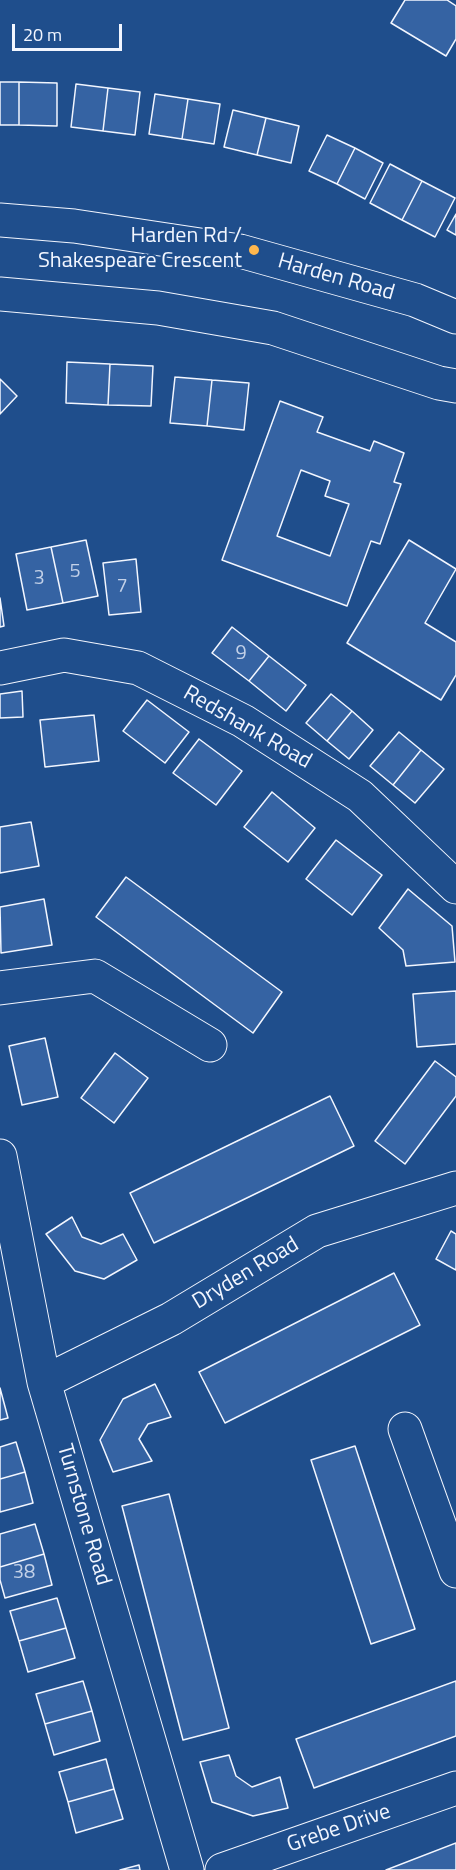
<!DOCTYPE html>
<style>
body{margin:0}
#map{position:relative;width:456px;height:1870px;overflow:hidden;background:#1f4e8c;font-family:"Titillium Web",sans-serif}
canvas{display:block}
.scale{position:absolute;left:12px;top:24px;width:110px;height:27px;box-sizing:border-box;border:3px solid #f2f6ff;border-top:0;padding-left:8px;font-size:18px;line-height:21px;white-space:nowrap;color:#f2f6ff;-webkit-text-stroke:4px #1f4e8c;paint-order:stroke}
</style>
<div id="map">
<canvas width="456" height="1870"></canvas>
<div class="scale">20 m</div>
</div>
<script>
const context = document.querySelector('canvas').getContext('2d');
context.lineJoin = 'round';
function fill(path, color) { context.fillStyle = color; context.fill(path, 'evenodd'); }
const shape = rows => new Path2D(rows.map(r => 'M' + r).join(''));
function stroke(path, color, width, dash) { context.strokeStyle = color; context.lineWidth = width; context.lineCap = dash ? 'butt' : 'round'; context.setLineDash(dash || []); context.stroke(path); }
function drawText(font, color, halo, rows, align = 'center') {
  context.font = font + ' "Titillium Web",sans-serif'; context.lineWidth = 4.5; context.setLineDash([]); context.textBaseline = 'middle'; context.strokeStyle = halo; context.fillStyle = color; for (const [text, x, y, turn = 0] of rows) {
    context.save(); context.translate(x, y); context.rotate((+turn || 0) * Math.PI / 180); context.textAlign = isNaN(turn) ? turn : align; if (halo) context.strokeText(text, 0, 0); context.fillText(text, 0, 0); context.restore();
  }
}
const building = shape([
 [405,0,447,0,456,6,456,39,446,56,391,23,405,0],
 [0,82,19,82,19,125,0,125,0,82],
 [19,82,57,83,57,126,19,125,19,82],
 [76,84,108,88,103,131,71,127,76,84],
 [108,88,140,92,135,135,103,131,108,88],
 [155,94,188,99,182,139,149,134,155,94],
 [188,99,220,104,214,144,182,139,188,99],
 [233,110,266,118,257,155,224,147,233,110],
 [266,118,299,126,291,163,257,155,266,118],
 [327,135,355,148,337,184,309,171,327,135],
 [355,148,383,163,365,199,337,184,355,148],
 [390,164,422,181,402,220,370,203,390,164],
 [422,181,455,198,435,237,402,220,422,181],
 [456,214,456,235,447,230,456,214],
 [67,362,110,364,108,405,66,403,67,362],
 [110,364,153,366,151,406,108,405,110,364],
 [175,377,212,380,207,426,170,423,175,377],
 [0,379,17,396,0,414,0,379],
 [212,380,249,383,244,430,207,426,212,380],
 [280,401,323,417,317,432,370,451,374,441,404,453,394,482,401,484,380,544,371,541,347,606,222,560,280,401],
 [301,470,330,481,325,496,349,504,330,556,277,536,301,470],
 [86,540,98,596,63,603,51,547,86,540],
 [409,540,456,569,425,623,456,642,456,675,441,700,347,643,409,540],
 [51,547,63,603,27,610,16,554,51,547],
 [136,559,141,612,109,615,103,563,136,559],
 [0,598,4,626,0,627,0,598],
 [232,627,269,656,249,681,212,653,232,627],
 [269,656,306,685,286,711,249,681,269,656],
 [22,691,23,717,0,718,0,694,22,691],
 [331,694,352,711,327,741,306,723,331,694],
 [147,700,189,732,165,763,123,731,147,700],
 [352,711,373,730,349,759,327,741,352,711],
 [94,715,99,761,45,767,40,720,94,715],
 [399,732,421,750,393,785,370,766,399,732],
 [199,739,242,771,216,805,173,773,199,739],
 [421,750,444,769,415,803,393,785,421,750],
 [272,792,315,828,288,862,244,827,272,792],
 [31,822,39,866,0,873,0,827,31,822],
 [336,840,382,875,352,915,306,879,336,840],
 [126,877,282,992,253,1033,96,917,126,877],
 [408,889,452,926,455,962,406,966,403,950,379,928,408,889],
 [44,899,52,945,1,953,0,907,44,899],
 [456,991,456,1044,417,1047,413,994,456,991],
 [45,1038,58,1097,22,1105,9,1046,45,1038],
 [115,1053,148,1078,114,1123,81,1098,115,1053],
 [435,1061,456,1077,456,1096,405,1164,375,1141,435,1061],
 [330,1096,354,1146,154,1243,130,1193,330,1096],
 [72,1217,82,1237,101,1244,123,1234,137,1260,104,1279,75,1271,46,1234,72,1217],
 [451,1231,456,1234,456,1270,436,1259,451,1231],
 [394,1273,420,1325,225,1423,199,1372,394,1273],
 [155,1384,171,1417,148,1424,139,1439,152,1461,113,1472,100,1440,123,1399,155,1384],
 [0,1388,8,1418,0,1420,0,1388],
 [16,1442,25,1472,0,1479,0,1447,16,1442],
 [355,1446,415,1629,371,1644,311,1460,355,1446],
 [25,1472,33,1503,0,1512,0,1479,25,1472],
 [169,1494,229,1728,183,1740,122,1506,169,1494],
 [35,1524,44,1554,0,1567,0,1534,35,1524],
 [44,1554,52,1585,5,1598,0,1580,0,1567,44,1554],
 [57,1598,66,1628,19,1641,10,1611,57,1598],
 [66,1628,75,1658,28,1672,19,1641,66,1628],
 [83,1681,92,1711,45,1724,36,1694,83,1681],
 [456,1681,456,1736,314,1788,296,1739,456,1681],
 [92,1711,100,1741,54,1755,45,1724,92,1711],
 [229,1755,236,1776,252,1787,280,1777,288,1808,253,1816,212,1802,200,1762,229,1755],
 [106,1759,114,1789,68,1802,59,1772,106,1759],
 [114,1789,123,1819,76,1833,68,1802,114,1789],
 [456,1843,456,1870,386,1870,456,1843],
 [139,1865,140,1870,120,1870,139,1865]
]);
const minor = shape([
 [0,220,74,226,240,251,415,300,456,317],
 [0,294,158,308,273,328,439,383,456,386],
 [0,668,64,655,138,668,243,721,360,796,456,887],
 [0,988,95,976,210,1045],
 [0,1156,44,1382,187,1870],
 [44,1382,171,1319,317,1231,456,1188],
 [405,1429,456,1571],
 [222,1870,456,1788]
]);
const markers = [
 [254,250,6,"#ffb74d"]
];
const numberNames = [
 ["5",75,572],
 ["3",39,579],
 ["7",122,587],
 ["9",241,654],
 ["38",24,1573]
];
const poiNames = [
 ["Harden Rd /",242,237],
 ["Shakespeare Crescent",242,262]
];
const streetNames = [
 ["Harden Road",336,278,16],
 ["Redshank Road",247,728,30],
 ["Dryden Road",246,1274,-31],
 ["Turnstone Road",83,1515,74],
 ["Grebe Drive",339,1829,-19]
];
fill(building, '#3563a3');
stroke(building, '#f2f6ff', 1.5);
stroke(minor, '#f2f6ff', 35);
stroke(minor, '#1f4e8c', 33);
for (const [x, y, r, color] of markers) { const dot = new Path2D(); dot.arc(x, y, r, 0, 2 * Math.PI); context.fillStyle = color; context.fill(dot); stroke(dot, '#1f4e8c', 2); }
drawText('20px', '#c3d1e8', null, numberNames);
drawText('22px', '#f2f6ff', '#1f4e8c', poiNames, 'right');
drawText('22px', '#f2f6ff', '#1f4e8c', streetNames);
</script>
